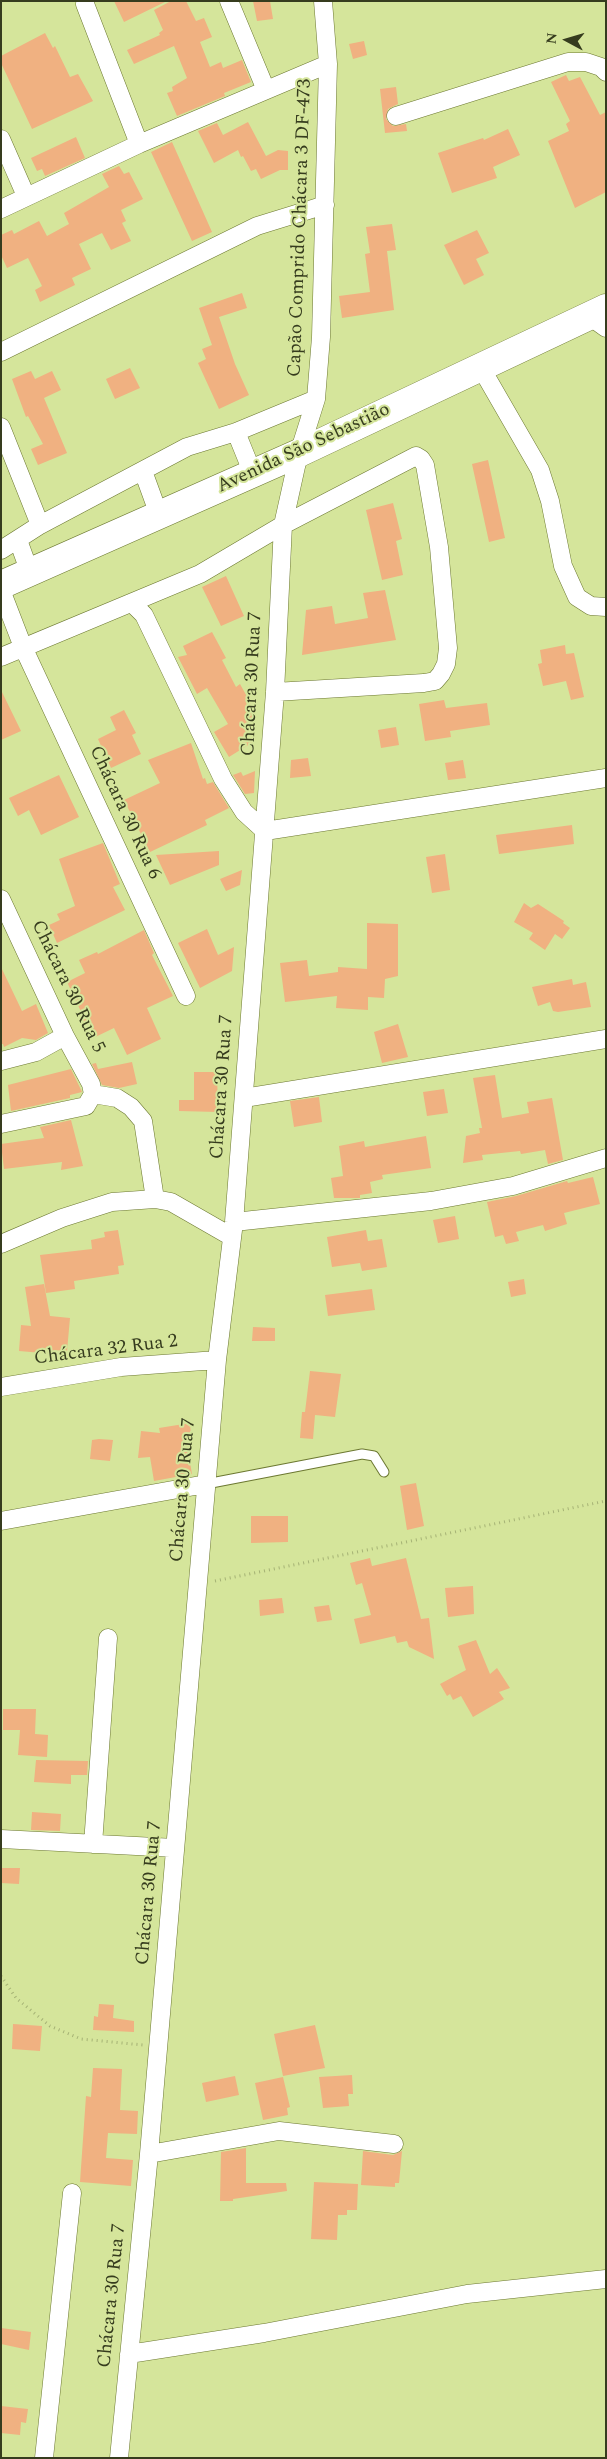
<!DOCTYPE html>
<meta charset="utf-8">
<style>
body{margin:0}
#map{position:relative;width:607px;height:2459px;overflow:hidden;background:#d5e59b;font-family:Spectral,serif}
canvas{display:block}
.frame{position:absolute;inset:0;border:2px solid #363c1e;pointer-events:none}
.north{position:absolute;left:542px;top:15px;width:50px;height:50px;-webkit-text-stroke:4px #d5e59b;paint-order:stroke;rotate:276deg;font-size:14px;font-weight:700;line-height:20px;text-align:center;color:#363c1e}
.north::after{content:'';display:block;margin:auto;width:18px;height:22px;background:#363c1e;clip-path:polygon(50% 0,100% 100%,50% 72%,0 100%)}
</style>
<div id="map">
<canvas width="607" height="2459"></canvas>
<div class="frame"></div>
<div class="north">N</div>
</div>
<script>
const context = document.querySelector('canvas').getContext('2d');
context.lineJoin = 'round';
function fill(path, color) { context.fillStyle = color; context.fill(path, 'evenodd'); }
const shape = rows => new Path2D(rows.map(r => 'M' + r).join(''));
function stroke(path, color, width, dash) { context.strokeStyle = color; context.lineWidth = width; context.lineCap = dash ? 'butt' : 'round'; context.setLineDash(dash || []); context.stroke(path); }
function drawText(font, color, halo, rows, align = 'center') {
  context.font = font + ' Spectral,serif'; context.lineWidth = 4; context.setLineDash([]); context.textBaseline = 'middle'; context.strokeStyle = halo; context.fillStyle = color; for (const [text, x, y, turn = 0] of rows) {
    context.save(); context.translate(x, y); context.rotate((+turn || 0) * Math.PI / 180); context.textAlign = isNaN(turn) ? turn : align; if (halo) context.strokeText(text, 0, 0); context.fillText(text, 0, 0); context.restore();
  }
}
const building = shape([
 [114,1,167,1,124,22],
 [171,1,186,1,196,21,204,18,212,37,200,42,210,67,221,62,223,68,242,60,251,82,224,93,225,96,177,116,167,93,173,91,172,87,187,78,174,46,134,64,127,50,160,35,159,33,163,30,154,10],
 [253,1,270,1,273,19,257,21],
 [45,33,53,48,55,46,70,77,78,74,93,101,32,129,1,63,1,56],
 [364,41,367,55,353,59,349,44],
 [566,75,569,81,580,77,600,115,606,112,606,192,575,208,548,141,569,131,566,124,570,121,551,82],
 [396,87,398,104,388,109,386,119,393,126,406,124,407,131,385,133,380,89],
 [248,122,266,156,278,150,288,151,288,170,280,170,261,179,256,169,251,171,243,156,241,157,238,150,214,163,198,131,217,123,223,135],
 [508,129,520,155,493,167,497,178,452,193,438,153,483,138,484,140],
 [76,137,85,158,45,176,42,169,37,171,31,158],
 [172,142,212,232,192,241,151,152],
 [119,166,124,174,129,172,143,199,121,210,126,221,122,223,131,241,111,250,102,233,79,244,91,269,72,278,75,285,40,302,35,290,42,286,28,258,7,268,1,255,1,235,12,230,14,234,39,221,47,236,69,224,64,213,109,187,102,174],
 [392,224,396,250,387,251,394,310,342,318,339,296,370,292,365,254,370,253,366,227],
 [477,230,489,253,476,259,484,275,464,285,444,245],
 [242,293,247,308,219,317,235,364,249,395,219,409,198,363,206,359,202,349,212,345,199,308],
 [130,368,140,388,115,399,106,379],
 [31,371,35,379,52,371,61,390,44,398,67,453,38,465,31,449,43,444,28,416,26,417,12,379],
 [488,460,505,538,489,542,472,464],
 [393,503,402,539,396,541,403,575,382,580,366,510],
 [226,576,244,616,221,626,202,587],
 [385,590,396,640,302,655,306,610,332,606,335,624,368,618,363,593],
 [212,632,226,658,222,660,236,687,240,684,255,711,256,740,229,757,214,732,228,724,207,688,197,694,178,657,187,655,183,646],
 [565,645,566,654,574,653,584,697,571,700,566,681,543,686,538,664,542,663,540,650],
 [1,690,21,731,1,740],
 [444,700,446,708,487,703,490,725,450,731,451,737,425,741,419,704],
 [124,710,136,733,132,735,141,754,111,768,98,739,116,730,110,717],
 [396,727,399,745,381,748,378,730],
 [191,743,203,779,205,778,207,784,213,782,229,808,205,820,207,825,150,852,124,800,160,783,148,760],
 [308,758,311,776,290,778,291,760],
 [463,760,466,778,448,780,445,763],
 [255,771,254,793,245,794,233,775,241,772,243,776],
 [59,775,79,817,41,835,29,810,18,816,9,798],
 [572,825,574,844,499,854,496,835],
 [103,843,120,884,113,887,125,910,57,943,49,925,60,920,57,914,75,906,59,859],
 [219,851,219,865,170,885,156,855],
 [445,854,450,890,432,893,426,857],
 [242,870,240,885,226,891,220,879],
 [524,903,531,908,538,904,564,921,563,923,570,928,562,939,555,934,545,950,529,939,533,933,514,922],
 [367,923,398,924,398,976,385,979,384,998,368,997,368,1010,336,1008,337,996,285,1002,280,963,307,960,309,976,338,972,338,967,367,969],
 [207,929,218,955,234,947,232,971,200,988,178,943],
 [144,930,154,953,152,955,173,996,147,1008,161,1039,127,1055,114,1028,89,1040,79,1020,84,1018,67,982,85,973,79,960,97,952,98,954],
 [1,967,22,1011,36,1004,48,1033,36,1040,22,1038,4,1047,3,1044,1,1044],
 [572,979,573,985,586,982,591,1007,558,1012,553,1011,550,1002,538,1006,532,987],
 [398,1024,408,1057,382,1063,374,1032],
 [132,1062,137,1084,119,1088,102,1085,92,1064,96,1063,98,1069],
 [71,1069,82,1092,70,1095,70,1098,11,1111,8,1085],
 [194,1072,217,1072,218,1112,179,1111,179,1100,194,1100],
 [495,1075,502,1118,529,1113,527,1102,552,1098,563,1160,548,1164,545,1150,521,1154,520,1151,482,1155,483,1160,463,1163,466,1136,480,1133,479,1128,482,1128,473,1078],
 [444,1089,448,1113,427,1116,423,1092],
 [319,1097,322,1122,294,1127,290,1101],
 [71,1120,83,1166,61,1170,62,1162,4,1169,1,1144,44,1138,40,1127],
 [426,1136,431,1168,382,1175,383,1179,370,1182,372,1193,360,1195,360,1198,334,1198,331,1178,343,1176,339,1146,364,1141,365,1147],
 [593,1177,600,1204,564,1213,567,1224,545,1231,543,1225,516,1232,519,1241,506,1244,503,1235,495,1237,487,1202,516,1196,567,1181,568,1183],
 [455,1216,459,1239,438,1243,433,1220],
 [118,1230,124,1265,118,1266,119,1274,74,1281,75,1289,46,1293,40,1255,92,1249,91,1240,105,1237,104,1232],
 [366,1230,368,1241,382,1239,387,1267,362,1271,360,1263,332,1267,327,1237],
 [524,1279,526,1294,511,1297,508,1282],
 [44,1284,50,1316,70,1318,67,1351,54,1350,54,1354,19,1351,21,1325,31,1326,25,1287],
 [372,1289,375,1310,328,1316,325,1295],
 [253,1327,275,1328,275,1341,252,1341],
 [310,1371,341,1374,335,1417,315,1415,313,1439,300,1438,302,1412,305,1412],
 [190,1423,192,1450,188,1451,192,1474,154,1481,150,1457,138,1458,141,1431,160,1433,159,1428],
 [99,1439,113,1440,110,1461,90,1459,92,1440],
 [416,1483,424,1526,407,1530,400,1486],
 [251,1516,288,1516,288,1542,251,1543],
 [370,1558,372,1566,406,1558,421,1619,429,1618,434,1659,409,1647,407,1641,397,1643,395,1636,360,1644,354,1619,371,1615,362,1583,356,1585,350,1563],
 [473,1586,474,1614,448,1617,445,1588],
 [282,1598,284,1613,260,1616,259,1600],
 [329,1605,332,1620,317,1622,314,1607],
 [476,1640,490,1674,497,1668,510,1688,499,1692,504,1699,473,1717,461,1696,453,1700,450,1694,447,1696,440,1684,466,1670,458,1646],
 [3,1709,36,1709,35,1734,48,1735,47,1757,18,1755,20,1730,3,1730],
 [36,1760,88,1761,87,1775,71,1775,71,1784,34,1782],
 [32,1812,61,1814,60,1831,31,1830],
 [1,1868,20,1868,19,1884,1,1883],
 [99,2004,114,2005,113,2018,134,2021,134,2032,93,2030,94,2016,98,2017],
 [13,2024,42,2026,40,2051,12,2049],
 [315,2025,325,2068,283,2076,274,2034],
 [93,2068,122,2069,120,2110,138,2111,137,2134,108,2133,106,2158,133,2160,131,2186,80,2182,86,2096,91,2097],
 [352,2075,353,2094,348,2094,349,2106,323,2108,319,2077],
 [235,2076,239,2095,206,2102,202,2083],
 [283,2077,290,2107,287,2108,288,2115,263,2120,255,2083],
 [246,2148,246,2183,286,2183,287,2191,233,2199,233,2201,220,2201,221,2152],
 [363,2151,393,2155,402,2151,399,2183,395,2183,395,2187,361,2185],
 [314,2182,358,2184,357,2210,347,2210,347,2215,338,2215,337,2240,311,2239],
 [1,2328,31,2332,29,2350,1,2344],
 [1,2406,28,2409,26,2423,21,2422,20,2435,1,2433]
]);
const path = shape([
 [215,1581,606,1501],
 [1,1976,16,1998,50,2026,81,2039,143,2045]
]);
const service = shape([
 [206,1484,362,1454,374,1456,384,1472]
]);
const minor = shape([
 [229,1,266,90],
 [85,4,139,144],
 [396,116,568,62,586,62,601,67,606,72],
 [1,139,26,196],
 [1,209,139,144,328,64],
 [588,315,606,328],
 [1,352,257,226,325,205],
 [480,366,540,470,550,501,563,566,577,597,591,606,606,607],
 [1,427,40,525],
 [236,432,253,474],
 [143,471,159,515],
 [18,540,30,573],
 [1,550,40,525,187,447,236,432,316,399],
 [1,590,23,647,186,996],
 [133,604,144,615,223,779,244,812,265,831,606,778],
 [1,657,200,574,283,525,416,456,421,459,425,465,439,547,448,648,446,664,441,674,435,681,424,683,275,692],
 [1,899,65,1036,91,1084,93,1094],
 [1,1061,36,1052,65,1036],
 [93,1094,117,1098,131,1107,143,1121,155,1199],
 [244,1098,606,1039],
 [1,1124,86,1106,93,1094],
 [234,1222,431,1201,513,1186,606,1158],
 [1,1244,62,1218,112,1202,155,1199,171,1202,232,1237],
 [1,1387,121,1367,217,1360],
 [1,1521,206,1484],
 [1,1839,175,1848],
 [93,1844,108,1638],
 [149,2154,279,2131,394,2144],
 [129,2354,264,2333,467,2294,606,2279],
 [44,2458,72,2193],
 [119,2458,149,2154,217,1360,234,1222,275,692,283,525,299,453,316,399,321,337,328,64,323,1]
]);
const primary = shape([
 [1,585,299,453,606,308]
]);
const streetNames = [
 ["Capão Comprido Chácara 3 DF-473",301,228,-88],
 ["Avenida São Sebastião",304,449,-25],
 ["Chácara 30 Rua 7",253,684,-87],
 ["Chácara 30 Rua 6",124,813,65],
 ["Chácara 30 Rua 5",67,987,64],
 ["Chácara 30 Rua 7",223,1087,-86],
 ["Chácara 32 Rua 2",106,1351,-7],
 ["Chácara 30 Rua 7",184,1490,-85],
 ["Chácara 30 Rua 7",150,1893,-85],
 ["Chácara 30 Rua 7",113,2296,-84]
];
fill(building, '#f0b181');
stroke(service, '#6c7831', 11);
stroke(minor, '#6c7831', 19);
stroke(primary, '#6c7831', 29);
stroke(path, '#a5b275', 3, [1, 4]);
stroke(service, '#fff', 9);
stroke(minor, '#fff', 18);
stroke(primary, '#fff', 28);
drawText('19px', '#363c1e', '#d5e59b', streetNames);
</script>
